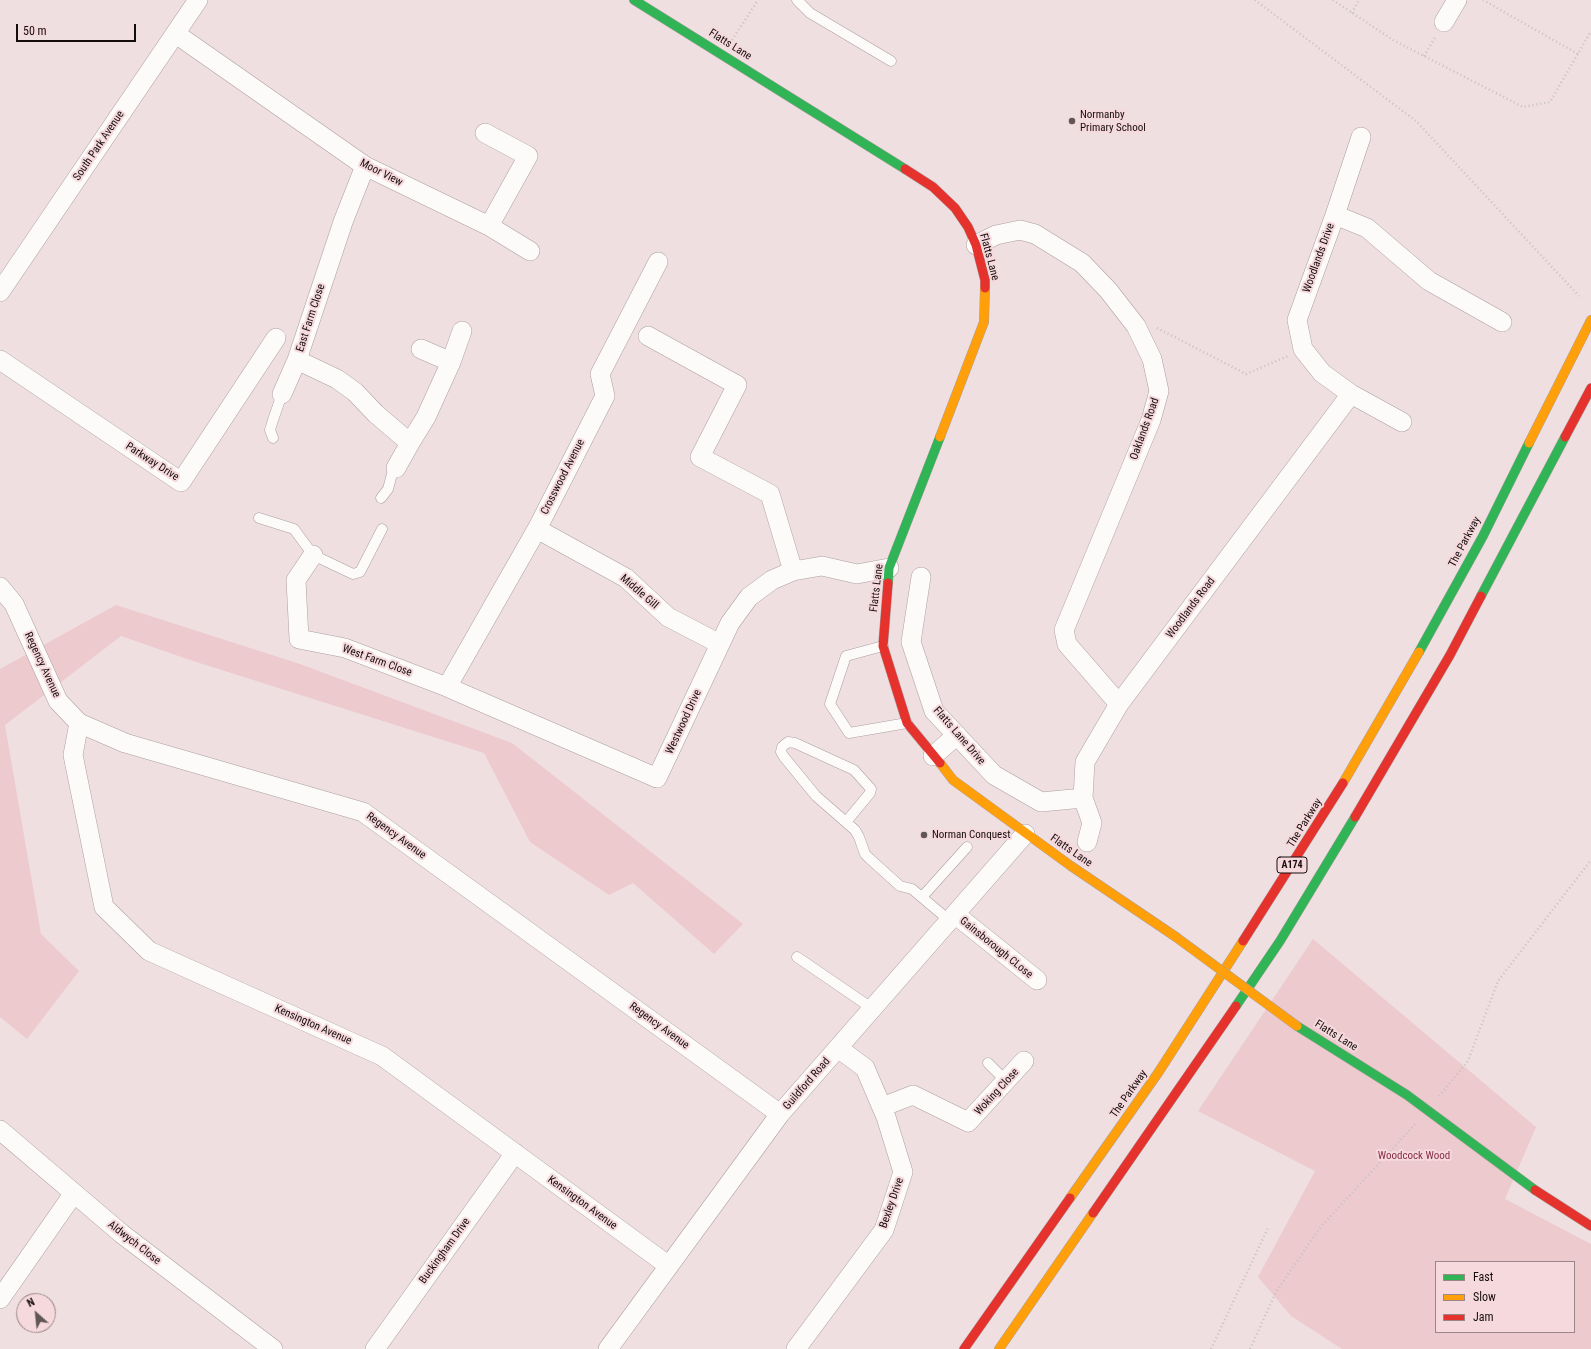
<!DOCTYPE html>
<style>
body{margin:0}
#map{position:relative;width:1591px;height:1349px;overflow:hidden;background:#efdfe1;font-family:"Roboto Condensed",sans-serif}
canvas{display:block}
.legend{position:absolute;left:1435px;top:1261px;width:140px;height:72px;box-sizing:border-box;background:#f5d9dc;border:1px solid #9b8789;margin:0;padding:5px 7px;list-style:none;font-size:12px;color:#150c0d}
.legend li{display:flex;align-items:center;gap:8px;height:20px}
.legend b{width:20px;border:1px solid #9b8789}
.north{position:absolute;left:16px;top:1293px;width:40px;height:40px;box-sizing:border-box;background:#f5d9dc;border:1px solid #9b8789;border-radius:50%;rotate:333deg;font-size:11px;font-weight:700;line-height:16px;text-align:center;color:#150c0d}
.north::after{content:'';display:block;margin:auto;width:14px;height:18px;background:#615657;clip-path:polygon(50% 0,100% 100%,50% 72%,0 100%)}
.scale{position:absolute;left:16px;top:24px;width:120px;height:18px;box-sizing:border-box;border:2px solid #150c0d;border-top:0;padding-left:5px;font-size:12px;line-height:14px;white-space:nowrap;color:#150c0d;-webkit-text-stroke:3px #f5d9dc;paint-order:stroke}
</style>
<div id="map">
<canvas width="1591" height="1349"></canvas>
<ul class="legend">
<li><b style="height:5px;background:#30b455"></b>Fast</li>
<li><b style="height:5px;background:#ff9f0a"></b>Slow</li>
<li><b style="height:5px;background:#e5322d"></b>Jam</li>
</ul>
<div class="north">N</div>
<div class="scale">50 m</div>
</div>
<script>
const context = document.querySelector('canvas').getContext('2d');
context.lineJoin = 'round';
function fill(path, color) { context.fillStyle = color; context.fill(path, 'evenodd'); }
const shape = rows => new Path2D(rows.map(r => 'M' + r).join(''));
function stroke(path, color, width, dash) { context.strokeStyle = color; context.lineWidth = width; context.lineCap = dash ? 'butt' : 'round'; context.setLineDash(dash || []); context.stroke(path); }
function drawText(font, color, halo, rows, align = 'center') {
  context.font = font + ' "Roboto Condensed",sans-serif'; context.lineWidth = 4; context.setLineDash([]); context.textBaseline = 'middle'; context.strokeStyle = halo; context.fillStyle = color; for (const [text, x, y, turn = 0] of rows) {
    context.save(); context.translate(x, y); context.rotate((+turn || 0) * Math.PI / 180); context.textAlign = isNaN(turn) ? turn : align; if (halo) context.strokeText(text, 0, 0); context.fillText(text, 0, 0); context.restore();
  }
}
const green = shape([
 [116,605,300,664,512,743,743,924,714,954,633,883,609,895,530,842,484,753,190,660,121,636,5,725,41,934,79,971,27,1039,0,1017,0,669],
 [1313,939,1536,1127,1505,1199,1591,1244,1591,1349,1342,1349,1291,1316,1258,1277,1315,1171,1198,1111],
 [1436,1262,1574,1262,1574,1332,1436,1332]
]);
const path = shape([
 [1255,0,1416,121,1579,296],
 [1333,0,1393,40,1523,107,1550,102,1591,31],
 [1483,0,1578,54],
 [1352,13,1359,0],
 [732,40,758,0],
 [1424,56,1436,36],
 [1157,328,1246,374,1288,356],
 [1439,1096,1468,1061,1498,981,1591,860],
 [1211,1349,1268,1228],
 [1250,1349,1276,1292,1319,1229,1415,1124]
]);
const lane = shape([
 [797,0,810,13,891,61],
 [273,438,270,430,273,420,282,394],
 [381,498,388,489,392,474,396,468],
 [259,518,294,529,313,555,353,574,360,572,382,529],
 [883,646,846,656,830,704,849,733,907,723],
 [846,822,870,793,871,789,854,770,795,743,788,742,782,747,781,752,784,757,816,796,855,830,859,837,865,854,870,859,900,886,912,889,950,921],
 [922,897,967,847],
 [797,957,873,1009],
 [988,1063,1006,1081]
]);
const street = shape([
 [1444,22,1457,0],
 [176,34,365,166,489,226,528,156,485,133],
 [365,166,343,222,297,360,337,379,355,392,376,414,410,443,396,468],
 [1335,215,1361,137],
 [489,226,530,251],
 [976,245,996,235,1020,230,1035,234,1082,263,1108,290,1136,326,1152,359,1159,391,1151,420,1064,630,1067,644,1119,704],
 [0,292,198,0],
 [648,336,737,385,700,457,770,494,793,571],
 [0,360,181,482,276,338],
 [451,362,462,331],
 [282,394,297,360],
 [1402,422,1351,394,1322,373,1303,349,1297,320,1335,215,1367,228,1429,281,1502,322],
 [410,443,426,417,451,362,421,349],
 [537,529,626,578,668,617,720,644],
 [313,555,296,580,299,639,345,648,447,687,657,778,730,623,749,597,772,580,793,571,822,566,857,574,889,568],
 [921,577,911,642,934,711,994,775,1041,802,1083,798],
 [0,587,14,604,58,701,79,723,125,743,363,812,780,1114],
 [447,687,537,529,605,396,600,374,658,262],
 [79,723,73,755,104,907,149,951,382,1056,669,1266],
 [933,756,957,735],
 [1087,842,1092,823,1083,798,1085,762,1119,704,1351,394],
 [956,915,1037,980],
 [882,1107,913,1095,968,1122,1024,1061],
 [0,1130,122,1234,273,1349],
 [0,1299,74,1193],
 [375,1349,515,1153],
 [608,1349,780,1114,1025,834],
 [796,1349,884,1230,903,1172,886,1117,865,1068,838,1048]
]);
const fast = shape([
 [634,0,905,169],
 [888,583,889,568,940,437],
 [1481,596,1565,437],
 [1419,652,1483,536,1529,443],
 [1236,1006,1280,941,1355,817],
 [1297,1026,1407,1095,1535,1190]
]);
const slow = shape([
 [940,437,984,322,985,288],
 [1529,443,1591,320],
 [940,763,953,780,1071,866,1176,937],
 [1343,783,1419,652],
 [1070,1198,1158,1073,1243,941],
 [999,1349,1093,1213]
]);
const jam = shape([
 [905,169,933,187,955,208,968,227,976,245,985,280,985,288],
 [1565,437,1591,388],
 [888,583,883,646,907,723,940,763],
 [1355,817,1450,655,1481,596],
 [1243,941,1343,783],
 [1535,1190,1591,1226],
 [1093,1213,1236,1006],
 [964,1349,1070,1198]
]);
const slowBridge = shape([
 [1176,937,1297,1026]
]);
const markers = [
 [1072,121,4,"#615657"],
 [924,835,4,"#615657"]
];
const shields = [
 [1292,865,30]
];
const shieldNames = [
 ["A174",1292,865]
];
const streetNames = [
 ["Flatts Lane",730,45,32],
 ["South Park Avenue",99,146,-56],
 ["Moor View",381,173,27],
 ["Flatts Lane",989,257,75],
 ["Woodlands Drive",1319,258,-70],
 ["East Farm Close",311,318,-72],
 ["Oaklands Road",1145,429,-70],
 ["Parkway Drive",152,462,33],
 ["Crosswood Avenue",563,477,-63],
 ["The Parkway",1465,542,-62],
 ["Flatts Lane",877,588,-83],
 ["Middle Gill",639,592,41],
 ["Woodlands Road",1191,608,-53],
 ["West Farm Close",377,661,20],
 ["Regency Avenue",42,665,65],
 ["Westwood Drive",684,722,-65],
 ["Flatts Lane Drive",959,736,49],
 ["The Parkway",1305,823,-58],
 ["Regency Avenue",396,836,36],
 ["Flatts Lane",1071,851,35],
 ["Gainsborough CLose",996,948,39],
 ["Kensington Avenue",313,1025,24],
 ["Regency Avenue",659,1026,36],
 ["Flatts Lane",1336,1036,32],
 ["Guildford Road",807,1084,-49],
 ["Woking Close",997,1092,-47],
 ["The Parkway",1129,1094,-55],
 ["Kensington Avenue",582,1203,36],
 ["Bexley Drive",892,1203,-71],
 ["Aldwych Close",134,1243,38],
 ["Buckingham Drive",445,1251,-54]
];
const poiNames = [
 ["Normanby",1080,115],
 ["Primary School",1080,128],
 ["Norman Conquest",932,835]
];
const parkNames = [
 ["Woodcock Wood",1414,1156]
];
fill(green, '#edcace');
stroke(lane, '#ab9fa1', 11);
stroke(street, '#ab9fa1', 20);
stroke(fast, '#ab9fa1', 10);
stroke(slow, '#ab9fa1', 10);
stroke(jam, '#ab9fa1', 10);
stroke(path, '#c7c1c1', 2.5, [1, 3]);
stroke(lane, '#fdfafa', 10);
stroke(street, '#fdfafa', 19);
stroke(fast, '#30b455', 9);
stroke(slow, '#ff9f0a', 9);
stroke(jam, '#e5322d', 9);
stroke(slowBridge, '#ab9fa1', 10, []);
stroke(slowBridge, '#ff9f0a', 9);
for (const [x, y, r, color] of markers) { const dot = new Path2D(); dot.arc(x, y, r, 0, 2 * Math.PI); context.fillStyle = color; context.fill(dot); stroke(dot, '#f5d9dc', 1.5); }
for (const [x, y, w] of shields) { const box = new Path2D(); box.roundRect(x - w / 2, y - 8, w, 16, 3); context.fillStyle = '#f5d9dc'; context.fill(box); stroke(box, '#150c0d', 1); }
drawText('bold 10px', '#150c0d', null, shieldNames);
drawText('11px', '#150c0d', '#f5d9dc', streetNames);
drawText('11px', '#150c0d', '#f5d9dc', poiNames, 'left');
drawText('11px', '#862d40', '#f5d9dc', parkNames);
</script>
